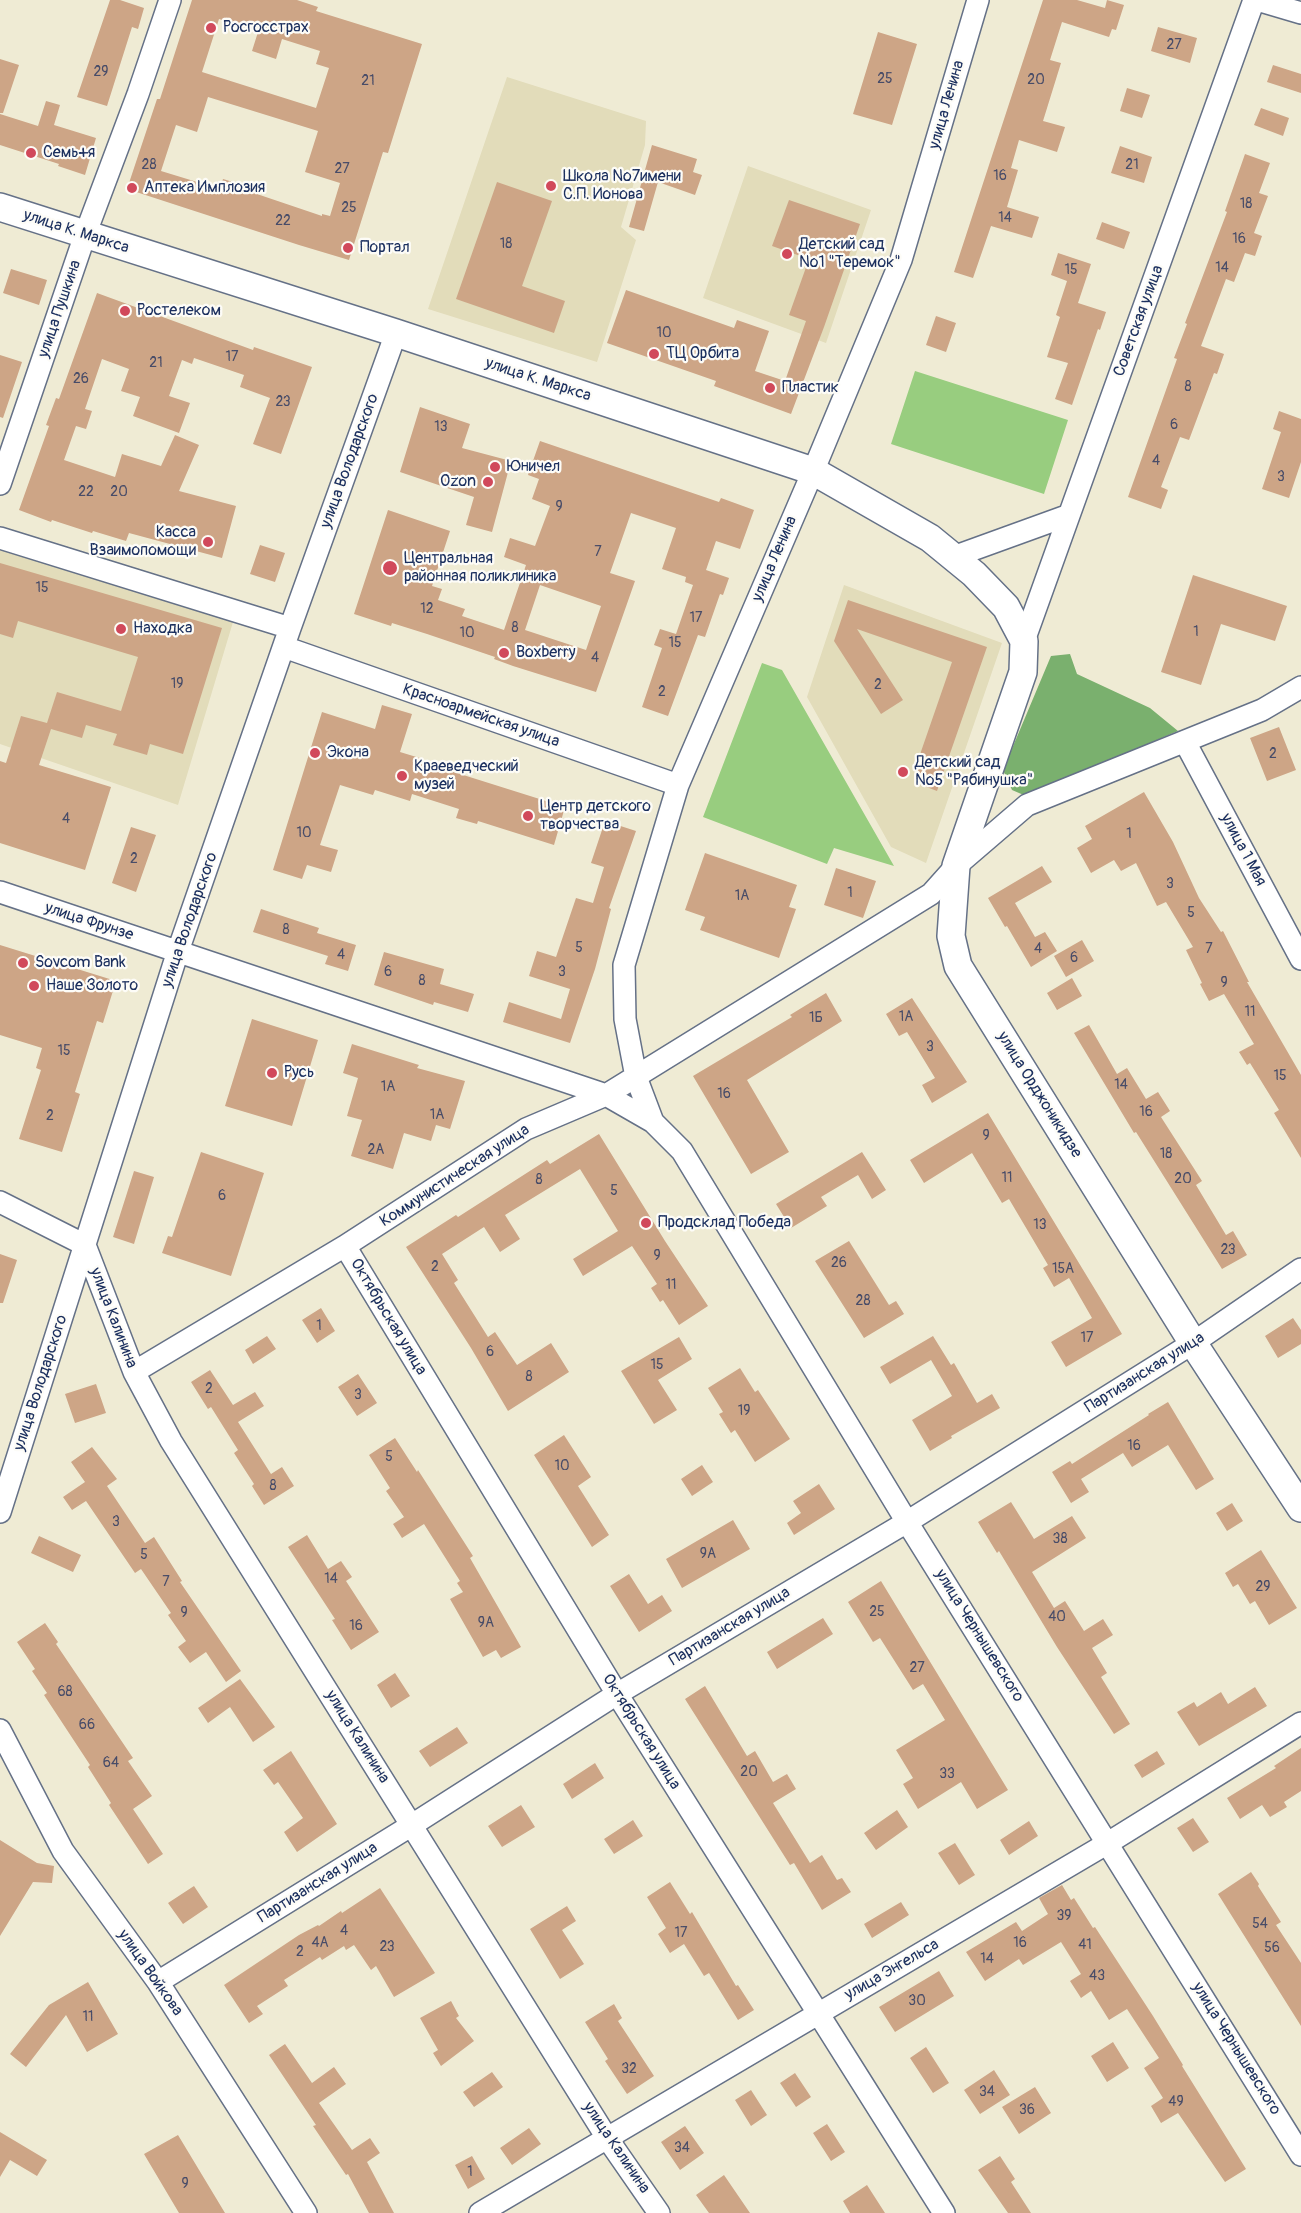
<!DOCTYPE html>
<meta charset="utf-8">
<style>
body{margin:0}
canvas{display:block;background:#efebd4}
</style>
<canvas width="1301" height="2213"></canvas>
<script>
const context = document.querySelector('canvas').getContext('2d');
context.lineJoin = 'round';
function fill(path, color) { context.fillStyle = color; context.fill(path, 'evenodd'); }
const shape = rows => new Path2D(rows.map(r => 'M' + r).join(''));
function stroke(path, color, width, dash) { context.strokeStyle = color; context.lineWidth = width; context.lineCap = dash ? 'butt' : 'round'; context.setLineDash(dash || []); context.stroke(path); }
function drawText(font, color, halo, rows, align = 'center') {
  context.font = font + ' Pangolin,sans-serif'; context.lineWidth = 4.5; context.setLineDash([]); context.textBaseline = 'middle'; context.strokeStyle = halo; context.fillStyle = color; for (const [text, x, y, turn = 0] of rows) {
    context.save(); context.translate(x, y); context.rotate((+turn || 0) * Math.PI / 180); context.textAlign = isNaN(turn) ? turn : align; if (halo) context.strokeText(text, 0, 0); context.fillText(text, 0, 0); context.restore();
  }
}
const built = shape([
 [507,77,646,121,645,145,621,227,636,240,597,362,428,309],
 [748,166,871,210,826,343,703,298],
 [0,550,233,622,178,805,0,744],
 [844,585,1002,643,926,863,891,847,807,697]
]);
const green = shape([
 [915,371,1068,420,1044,494,891,444],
 [762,663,782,670,894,866,834,848,827,864,703,817]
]);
const forest = shape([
 [1070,654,1077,674,1150,708,1178,731,1026,796,1012,790,1003,770,1051,656]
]);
const building = shape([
 [110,0,120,0,144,8,138,29,132,27,107,106,77,97],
 [192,0,297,0,318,7,316,11,422,44,388,153,383,152,349,260,299,245,127,189,157,99,160,99],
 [219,19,258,32,252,51,276,59,282,39,320,51,316,64,329,68,316,108,202,72],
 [208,97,318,131,305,172,340,183,330,216,322,214,322,216,251,192,253,188,223,179,220,189,161,171,176,125,197,132],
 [1043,0,1077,0,1105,8,1107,0,1124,5,1116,30,1112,29,1109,37,1062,22,1050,60,1061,63,1043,121,1065,127,1057,152,1019,140,1011,168,1018,170,1007,207,1039,217,1032,238,991,226,973,278,954,272],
 [1158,27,1197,38,1190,63,1151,51],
 [878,32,917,44,892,125,853,114],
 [0,59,19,65,3,113,0,113],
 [1273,65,1301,74,1301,93,1267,82],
 [1127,88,1150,95,1142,118,1120,111],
 [46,101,60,105,54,125,96,138,85,175,58,166,59,164,0,145,0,114,38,126],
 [1261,108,1289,118,1283,136,1254,125],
 [652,145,697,159,693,172,702,175,695,195,658,182,644,231,629,227],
 [1120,146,1152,157,1144,183,1111,173],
 [1245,154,1270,163,1259,193,1268,196,1254,233,1262,236,1255,256,1245,253,1234,282,1226,279,1201,346,1224,354,1217,374,1214,373,1189,440,1180,437,1161,487,1168,490,1161,509,1128,497,1177,359,1174,358,1187,324,1185,323,1227,212,1225,211],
 [497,182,552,201,522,286,565,301,554,333,456,299],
 [789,200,860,224,824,327,791,414,714,386,716,381,607,343,626,290,734,328,737,320,769,331,755,371,785,381,806,321,789,315,809,259,772,246],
 [1102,222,1130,232,1124,249,1096,239],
 [1058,253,1091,264,1078,303,1106,312,1100,330,1098,329,1072,405,1055,399,1068,363,1047,357,1060,317,1056,315,1067,281,1051,275],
 [11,269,47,280,39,305,3,293],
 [97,293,253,350,254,347,312,367,281,454,253,444,270,398,240,387,244,375,194,358,192,364,182,360,169,396,190,403,179,433,133,416,140,397,121,391,129,369,102,359,85,409,92,411,86,429,76,426,64,460,115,477,122,454,161,466,175,435,199,445,179,491,236,506,222,558,129,533,126,541,93,531,92,533,52,520,51,522,19,510,49,426,46,425,56,398,59,399],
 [936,316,956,323,946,352,926,345],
 [0,355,22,362,3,418,0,417],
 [420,407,470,424,462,448,511,461,492,532,466,525,474,497,400,472],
 [1279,411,1301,419,1301,462,1289,498,1262,489,1281,432,1273,429],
 [540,441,719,502,721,498,754,510,740,549,716,541,706,570,729,578,723,595,720,594,705,637,698,635,668,716,642,707,662,648,654,645,660,629,676,634,693,585,685,582,686,577,662,569,676,528,631,513,610,573,635,581,596,692,513,666,494,659,495,657,427,634,392,623,391,626,354,614,388,510,450,531,432,586,442,589,438,600,465,609,462,616,504,630,526,565,504,557,510,538,535,546,550,506,532,499,539,479,528,475],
 [540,585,601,606,586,650,525,630],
 [260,545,285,553,275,582,250,574],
 [0,563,222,628,183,754,150,744,147,755,113,745,117,734,86,725,82,738,51,729,39,765,111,787,85,870,0,843,0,761,6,763,21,716,47,723,57,692,121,711,138,657,18,621,13,638,0,634],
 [1193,575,1287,606,1275,641,1221,624,1201,685,1161,672],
 [848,600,987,647,937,791,924,786,916,766,952,662,857,629,903,700,881,714,834,641],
 [382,705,412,714,400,752,423,759,422,762,565,807,554,845,478,821,477,824,456,818,459,809,412,794,410,801,375,790,373,795,340,785,320,845,338,850,331,872,307,865,302,879,273,870,322,712,375,729],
 [1279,727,1296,770,1267,781,1250,738],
 [1144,792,1173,842,1199,898,1221,932,1223,931,1249,982,1247,982,1301,1075,1301,1158,1274,1113,1279,1110,1250,1063,1247,1065,1239,1052,1254,1044,1224,994,1209,1001,1200,984,1202,983,1186,950,1193,947,1166,902,1157,906,1136,863,1121,871,1114,860,1091,873,1077,848,1092,839,1085,826],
 [605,821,636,831,609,908,611,909,595,969,570,1043,503,1022,509,1002,561,1019,570,989,529,976,537,951,556,957,576,898,593,903,604,867,591,863],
 [131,827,156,835,136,892,112,883],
 [705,853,797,885,789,907,796,909,779,958,700,930,705,917,685,910],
 [1042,866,1052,882,1015,903,1035,937,1045,932,1057,951,1031,967,1007,926,1005,927,988,898],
 [836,868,876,881,863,918,824,905],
 [261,909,319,928,317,933,356,945,348,971,325,964,328,956,253,932],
 [1082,940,1094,961,1066,977,1054,956],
 [0,945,116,981,103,1023,97,1021,75,1092,80,1094,62,1152,19,1139,41,1070,36,1068,42,1048,0,1035],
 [384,952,444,969,440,984,474,994,468,1012,434,1002,433,1005,374,985],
 [1072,978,1082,996,1057,1010,1047,993],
 [826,993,842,1021,747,1080,789,1152,751,1174,693,1076,792,1017,790,1015],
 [912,998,967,1082,932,1103,922,1085,935,1078,907,1032,899,1036,886,1014],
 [252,1019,318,1040,292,1126,225,1106],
 [1089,1025,1117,1074,1127,1068,1146,1099,1158,1092,1170,1111,1161,1117,1202,1181,1196,1185,1226,1235,1233,1231,1247,1255,1222,1269,1136,1132,1134,1133,1074,1033],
 [352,1044,419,1065,417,1068,465,1081,450,1129,436,1125,431,1141,404,1133,393,1169,351,1156,362,1120,347,1116,358,1078,343,1073],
 [988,1113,1122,1334,1066,1367,1051,1342,1092,1318,1069,1278,1054,1287,1043,1268,1048,1265,1009,1199,1002,1203,972,1153,924,1183,910,1160],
 [599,1134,665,1241,708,1306,679,1325,663,1300,660,1302,651,1288,657,1284,632,1246,583,1276,573,1259,618,1231,580,1169,505,1215,520,1239,500,1252,484,1227,442,1254,458,1280,454,1283,488,1337,495,1332,517,1365,551,1343,569,1372,508,1411,471,1348,406,1247,456,1215,458,1217,547,1160,550,1164],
 [201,1152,264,1173,231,1276,162,1253,168,1236,172,1237],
 [862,1152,886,1190,872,1199,858,1175,821,1197,827,1206,791,1228,776,1204],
 [134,1171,154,1177,134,1244,113,1237],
 [849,1241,889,1305,896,1301,904,1314,864,1338,815,1261],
 [0,1254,17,1260,3,1303,0,1303],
 [321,1308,335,1331,317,1343,302,1320],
 [1293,1318,1301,1330,1301,1344,1278,1358,1265,1336],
 [267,1336,276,1349,253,1364,245,1350],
 [933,1336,951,1365,954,1363,977,1403,992,1394,1000,1408,951,1436,952,1438,930,1451,912,1420,952,1396,931,1360,890,1384,880,1367],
 [679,1337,692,1359,658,1380,677,1410,654,1424,621,1371],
 [740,1368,755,1392,758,1390,790,1439,755,1462,735,1430,731,1433,719,1414,723,1412,708,1388],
 [210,1370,233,1405,255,1392,264,1406,238,1422,271,1474,282,1467,294,1486,264,1505,252,1486,254,1484,234,1453,238,1450,211,1407,208,1409,191,1382],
 [358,1374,377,1403,357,1416,338,1387],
 [96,1384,106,1413,75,1423,65,1394],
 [1168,1402,1214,1479,1196,1490,1168,1445,1132,1467,1123,1453,1081,1479,1089,1492,1071,1503,1052,1472,1070,1461,1072,1464,1149,1415,1148,1414],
 [564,1435,591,1477,578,1486,609,1535,592,1547,534,1455],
 [395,1438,417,1472,418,1470,473,1556,470,1558,521,1647,501,1658,496,1650,483,1657,450,1599,463,1592,457,1583,460,1581,424,1524,402,1538,393,1524,404,1517,386,1491,390,1488,369,1455],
 [92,1447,117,1479,107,1486,145,1543,154,1537,182,1581,180,1582,241,1671,226,1682,206,1652,190,1663,178,1647,186,1641,168,1615,171,1613,141,1569,135,1573,86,1501,72,1510,63,1497,85,1482,71,1462],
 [702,1465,713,1482,692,1496,681,1479],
 [819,1484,835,1509,794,1535,787,1523,801,1513,793,1501],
 [1011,1502,1034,1539,1072,1516,1086,1538,1032,1572,1054,1608,1065,1601,1084,1631,1103,1619,1113,1635,1092,1648,1107,1673,1101,1677,1130,1724,1114,1734,1057,1647,999,1551,997,1553,978,1522],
 [1232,1503,1243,1521,1227,1531,1216,1513],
 [733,1520,750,1549,682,1588,666,1559],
 [307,1535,328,1569,341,1561,352,1577,346,1581,379,1632,351,1650,332,1620,335,1619,288,1547],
 [39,1536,81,1555,73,1572,31,1553],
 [1261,1550,1297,1608,1269,1625,1255,1601,1250,1604,1238,1584,1233,1587,1225,1573],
 [629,1574,648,1604,662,1595,672,1611,639,1632,610,1586],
 [881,1581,1008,1790,977,1809,961,1782,918,1809,903,1784,913,1778,896,1750,945,1720,923,1684,913,1690,880,1638,873,1642,848,1602],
 [823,1618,833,1634,777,1669,767,1652],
 [45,1623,58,1642,56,1644,133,1758,128,1761,152,1796,133,1809,163,1854,148,1864,109,1805,111,1803,88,1767,90,1765,44,1695,47,1693,32,1671,35,1669,17,1642],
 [395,1673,410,1696,391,1708,377,1685],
 [240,1679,275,1727,253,1742,230,1707,208,1723,198,1708],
 [705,1686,747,1756,755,1751,773,1782,787,1774,796,1789,773,1803,810,1863,822,1855,837,1880,842,1878,851,1892,822,1910,794,1863,790,1865,685,1699],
 [1255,1687,1267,1706,1199,1746,1177,1712,1194,1702,1197,1707,1221,1692,1228,1704],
 [457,1727,468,1743,430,1767,419,1751],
 [1301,1748,1301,1791,1284,1802,1287,1807,1270,1817,1262,1805,1240,1819,1227,1798,1276,1768,1274,1766],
 [291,1751,337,1824,297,1852,284,1832,303,1818,278,1782,274,1785,263,1770],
 [1157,1751,1165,1764,1142,1778,1134,1765],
 [595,1763,604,1778,572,1799,563,1784],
 [521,1805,535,1827,502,1847,488,1826],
 [897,1810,908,1827,876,1850,864,1833],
 [1193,1818,1209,1842,1193,1852,1177,1828],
 [633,1820,643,1836,614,1854,604,1839],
 [1029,1821,1038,1836,1009,1855,1000,1840],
 [0,1840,37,1863,54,1866,52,1883,33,1882,0,1936],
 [955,1843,975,1875,959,1885,938,1853],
 [1251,1872,1259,1884,1258,1886,1281,1922,1276,1925,1301,1963,1301,2026,1218,1894],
 [670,1882,690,1914,692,1912,736,1986,738,1985,754,2010,738,2020,709,1973,704,1976,684,1944,670,1953,658,1934,666,1928,647,1897],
 [1062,1885,1071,1900,1074,1898,1093,1928,1095,1927,1153,2016,1183,2065,1182,2066,1246,2169,1225,2182,1178,2113,1161,2123,1151,2106,1163,2098,1144,2068,1159,2058,1127,2009,1109,2020,1091,1991,1081,1998,1070,1981,1081,1974,1061,1942,1023,1965,1019,1959,985,1981,966,1952,1016,1922,1022,1931,1048,1914,1039,1898],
 [194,1886,208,1907,183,1924,168,1903],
 [380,1888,435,1973,394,1997,376,1966,371,1970,354,1945,346,1950,344,1946,322,1960,320,1957,284,1980,288,1986,257,2006,263,2014,249,2023,224,1985,299,1935,318,1925,319,1926,341,1911,342,1913],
 [901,1902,909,1915,872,1938,864,1924],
 [567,1906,576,1921,562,1930,584,1964,560,1979,530,1929],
 [939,1971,954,1996,895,2032,879,2007],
 [88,1982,118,2034,87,2052,66,2015,26,2067,10,2054,49,2005],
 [451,2001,459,2016,456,2018,474,2041,441,2066,433,2053,438,2050,420,2018],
 [614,2004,622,2018,618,2021,654,2076,627,2094,605,2061,608,2059,585,2022],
 [1113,2042,1129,2068,1107,2082,1091,2056],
 [285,2044,312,2083,334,2067,346,2084,319,2103,352,2150,370,2138,380,2153,367,2162,394,2213,369,2213,348,2174,346,2175,313,2126,316,2125,269,2055],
 [926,2047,949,2083,933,2093,910,2058],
 [994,2070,1010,2095,980,2114,964,2090],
 [492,2072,503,2087,474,2107,463,2092],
 [795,2073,811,2097,796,2107,780,2083],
 [1035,2087,1051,2113,1019,2134,1002,2107],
 [751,2090,767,2115,751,2126,735,2100],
 [827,2124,845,2152,831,2161,813,2133],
 [685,2126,704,2153,680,2170,661,2142],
 [529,2128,541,2144,512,2165,500,2148],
 [0,2132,47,2160,37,2176,10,2160,0,2177],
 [178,2135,225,2213,179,2213,144,2154],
 [472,2156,485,2179,468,2189,455,2165],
 [1000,2156,1015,2179,1011,2182,1031,2213,1008,2213,978,2170],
 [724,2175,750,2213,709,2213,696,2195],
 [867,2185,885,2213,850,2213,843,2201]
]);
const minor = shape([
 [1257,0,1301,13],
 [0,484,85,235,138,94,170,0],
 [0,538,290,628],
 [953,557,1069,515],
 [1024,641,1254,0],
 [284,647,678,785],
 [1185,742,1301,959],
 [0,892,606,1095,653,1122,682,1151,907,1522,1301,2155],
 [653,1122,636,1077,625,1019,624,965,678,785,817,462,901,260,978,0],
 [0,1202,85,1245,134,1372,171,1441,607,2138,659,2213],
 [345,1246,617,1694,944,2213],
 [134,1372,345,1246,526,1129,606,1095,931,894,956,866,1027,805,1262,710,1301,687],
 [0,1512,178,951,290,628,396,333],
 [0,1730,63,1851,158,1982,306,2213],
 [158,1982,412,1825,617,1694,907,1522,1193,1343,1301,1269],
 [480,2213,1108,1843,1301,1723]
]);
const major = shape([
 [0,207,396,333,813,471,930,538,974,574,1006,607,1024,641,1023,672,956,866,951,936,958,966,1193,1343,1301,1508]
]);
const markers = [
 [211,28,6,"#d1495b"],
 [31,153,6,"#d1495b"],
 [551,186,6,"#d1495b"],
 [132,188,6,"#d1495b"],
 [348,248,6,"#d1495b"],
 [787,254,6,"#d1495b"],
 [125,311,6,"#d1495b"],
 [654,354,6,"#d1495b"],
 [770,388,6,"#d1495b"],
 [495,467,6,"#d1495b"],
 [488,482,6,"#d1495b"],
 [208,542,6,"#d1495b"],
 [390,568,8,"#d1495b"],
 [121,629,6,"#d1495b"],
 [504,653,6,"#d1495b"],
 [315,753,6,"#d1495b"],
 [903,772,6,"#d1495b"],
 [402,776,6,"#d1495b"],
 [528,816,6,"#d1495b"],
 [23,963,6,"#d1495b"],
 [34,986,6,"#d1495b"],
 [272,1073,6,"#d1495b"],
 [646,1223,6,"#d1495b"]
];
const numberNames = [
 ["27",1174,45],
 ["29",101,72],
 ["25",885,79],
 ["20",1036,80],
 ["21",368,81],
 ["28",149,165],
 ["21",1132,165],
 ["27",342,169],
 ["16",1000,176],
 ["18",1246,204],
 ["25",349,208],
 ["14",1005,218],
 ["22",283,221],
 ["16",1239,239],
 ["18",506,244],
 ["14",1222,268],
 ["15",1071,270],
 ["10",664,333],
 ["17",232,357],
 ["21",156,363],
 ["26",81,379],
 ["8",1188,387],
 ["23",283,402],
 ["6",1174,425],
 ["13",441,427],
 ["4",1156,461],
 ["3",1281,477],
 ["22",86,492],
 ["20",119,492],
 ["9",559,507],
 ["7",598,552],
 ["15",42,588],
 ["12",427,609],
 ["17",696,618],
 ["8",515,628],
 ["1",1196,632],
 ["10",467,633],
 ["15",675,643],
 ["4",595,658],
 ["19",177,684],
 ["2",878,685],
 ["2",662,692],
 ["2",1273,754],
 ["4",66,819],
 ["10",304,833],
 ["1",1129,834],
 ["2",134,859],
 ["3",1170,884],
 ["1",850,893],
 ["1А",742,896],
 ["5",1191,913],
 ["8",286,930],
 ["5",579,948],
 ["4",1038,949],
 ["7",1209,949],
 ["4",341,955],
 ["6",1074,958],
 ["6",388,972],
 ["3",562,972],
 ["8",422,981],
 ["9",1224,983],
 ["11",1250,1012],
 ["1А",906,1017],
 ["1Б",816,1018],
 ["3",930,1047],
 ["15",64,1051],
 ["15",1280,1076],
 ["14",1121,1085],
 ["1А",388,1087],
 ["16",724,1094],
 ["16",1146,1112],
 ["1А",437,1115],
 ["2",50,1116],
 ["9",986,1136],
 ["2А",376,1150],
 ["18",1166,1154],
 ["11",1007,1178],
 ["20",1183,1179],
 ["8",539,1180],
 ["5",614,1191],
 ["6",222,1196],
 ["13",1040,1225],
 ["23",1228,1250],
 ["9",657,1256],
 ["26",839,1263],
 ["2",435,1267],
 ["15А",1063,1269],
 ["11",671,1285],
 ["28",863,1301],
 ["1",319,1326],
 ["17",1087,1338],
 ["6",490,1352],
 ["15",657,1365],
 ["8",529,1377],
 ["2",209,1389],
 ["3",358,1395],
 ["19",744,1411],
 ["16",1134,1446],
 ["5",389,1457],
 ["10",562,1466],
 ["8",273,1486],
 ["3",116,1522],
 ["38",1060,1539],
 ["9А",708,1554],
 ["5",144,1555],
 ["14",331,1579],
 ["7",166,1582],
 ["29",1263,1587],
 ["25",877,1612],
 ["9",184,1613],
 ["40",1057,1617],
 ["9А",486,1623],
 ["16",356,1626],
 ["27",917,1668],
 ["68",65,1692],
 ["66",87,1725],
 ["64",111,1763],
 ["20",749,1772],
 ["33",947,1774],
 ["39",1064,1916],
 ["54",1260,1924],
 ["4",344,1931],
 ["17",681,1933],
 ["4А",320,1943],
 ["16",1020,1943],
 ["41",1085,1945],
 ["23",387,1947],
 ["56",1272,1948],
 ["2",300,1952],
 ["14",987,1959],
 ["43",1097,1976],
 ["30",917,2001],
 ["11",88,2017],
 ["32",629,2069],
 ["34",987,2092],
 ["49",1176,2102],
 ["36",1027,2110],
 ["34",682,2148],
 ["1",470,2172],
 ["9",185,2184]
];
const poiNames = [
 ["Росгосстрах",223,28],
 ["Семь+я",43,153],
 ["Школа №7имени",563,177],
 ["С.П. Ионова",563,195],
 ["Аптека Имплозия",144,188],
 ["Детский сад",799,245],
 ["№1 \"Теремок\"",799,263],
 ["Портал",360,248],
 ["Ростелеком",137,311],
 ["ТЦ Орбита",666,354],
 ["Пластик",782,388],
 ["Юничел",507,467],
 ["Ozon",476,482,"right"],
 ["Касса",196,533,"right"],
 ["Взаимопомощи",196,551,"right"],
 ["Центральная",404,559],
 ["районная поликлиника",404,577],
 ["Находка",133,629],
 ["Boxberry",516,653],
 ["Экона",327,753],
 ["Детский сад",915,763],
 ["№5 \"Рябинушка\"",915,781],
 ["Краеведческий",414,767],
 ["музей",414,785],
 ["Центр детского",540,807],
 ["творчества",540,825],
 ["Sovcom Bank",35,963],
 ["Наше Золото",46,986],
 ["Русь",284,1073],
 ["Продсклад Победа",658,1223]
];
const streetNames = [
 ["улица Ленина",947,105,-74],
 ["улица К. Маркса",76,232,18],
 ["улица Пушкина",60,309,-71],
 ["Советская улица",1139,321,-70],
 ["улица К. Маркса",538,380,18],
 ["улица Володарского",350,461,-70],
 ["улица Ленина",775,559,-67],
 ["Красноармейская улица",481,716,19],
 ["улица 1 Мая",1243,850,62],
 ["улица Володарского",190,920,-71],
 ["улица Фрунзе",89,922,18],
 ["улица Орджоникидзе",1039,1095,58],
 ["Коммунистическая улица",455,1176,-33],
 ["Октябрьская улица",388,1317,59],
 ["улица Калинина",113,1318,69],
 ["Партизанская улица",1145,1373,-32],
 ["улица Володарского",41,1383,-72],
 ["Партизанская улица",730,1627,-31],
 ["улица Чернышевского",979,1636,58],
 ["Октябрьская улица",641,1732,58],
 ["улица Калинина",357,1737,58],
 ["Партизанская улица",318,1883,-32],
 ["улица Энгельса",892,1970,-30],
 ["улица Войкова",150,1973,55],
 ["улица Чернышевского",1236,2049,58],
 ["улица Калинина",616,2148,56]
];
fill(built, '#e2dcba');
fill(green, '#98cd7f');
fill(forest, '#7ab06e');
fill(building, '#cda586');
stroke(minor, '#657187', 24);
stroke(major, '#657187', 30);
stroke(minor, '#fff', 21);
stroke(major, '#fff', 27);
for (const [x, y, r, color] of markers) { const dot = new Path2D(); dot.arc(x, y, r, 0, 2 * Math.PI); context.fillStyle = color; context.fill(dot); stroke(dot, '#fdfcf7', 2); }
drawText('14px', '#484c68', null, numberNames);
drawText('16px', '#1b2f5e', '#fdfcf7', poiNames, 'left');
drawText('16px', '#1b2f5e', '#fdfcf7', streetNames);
</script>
